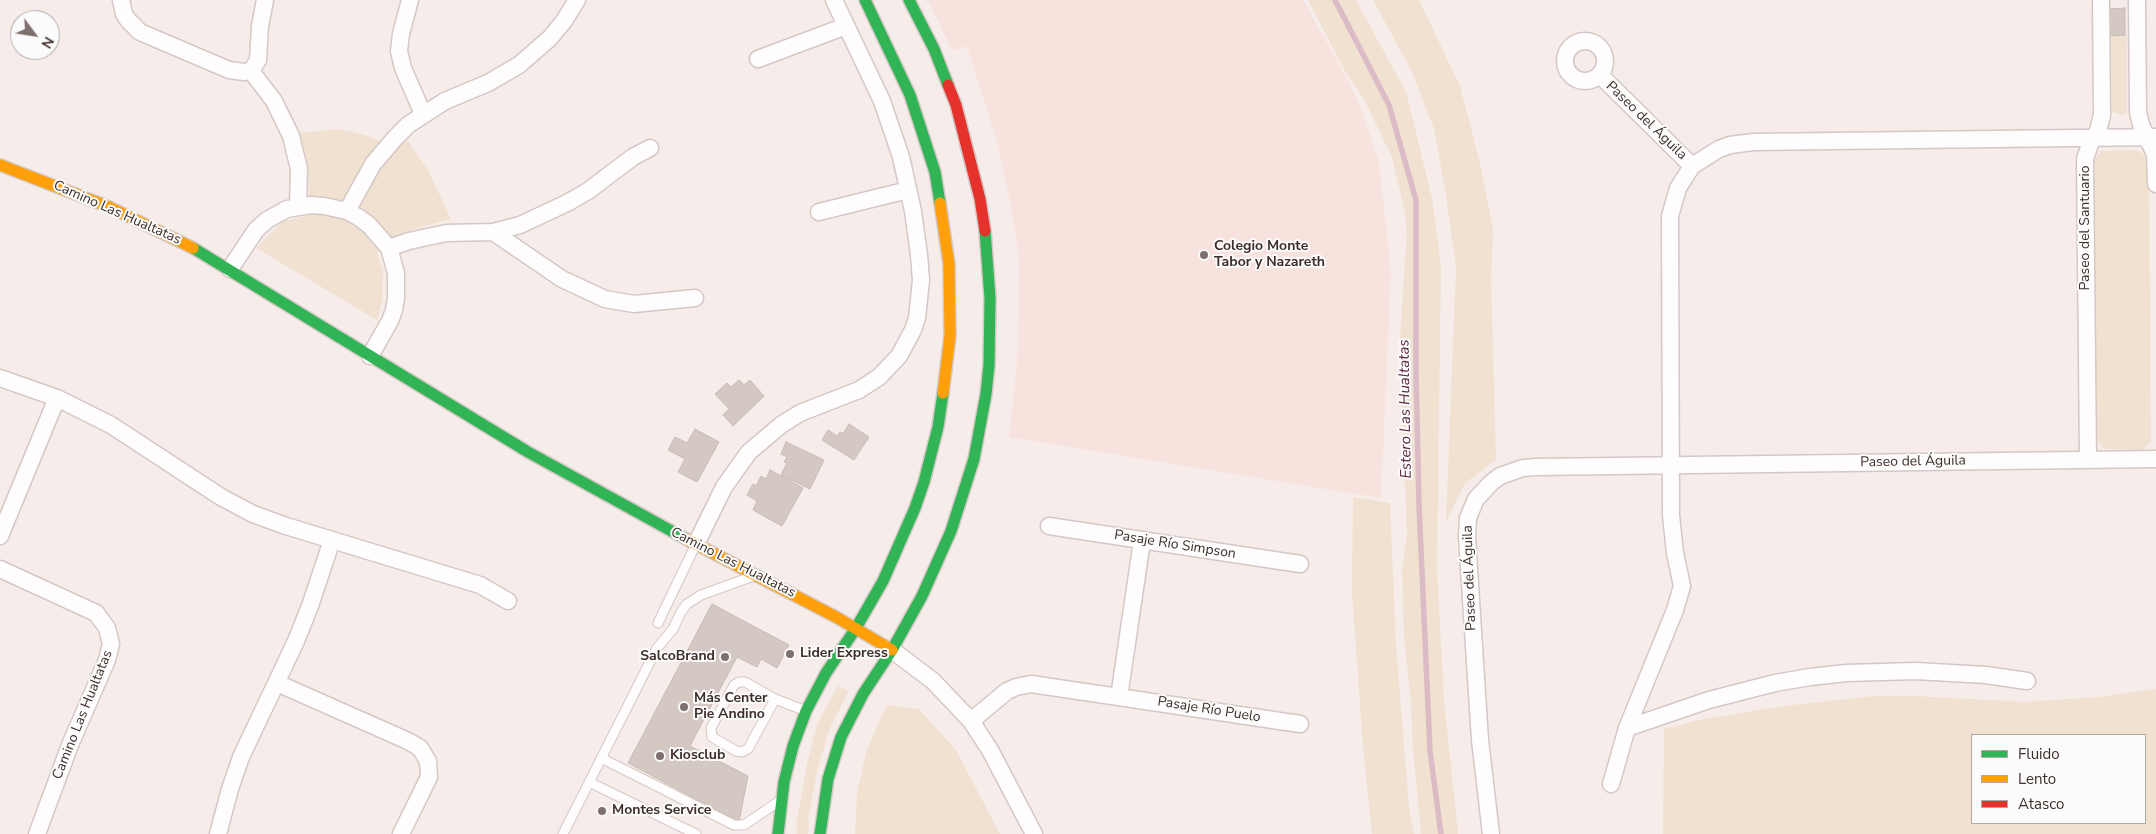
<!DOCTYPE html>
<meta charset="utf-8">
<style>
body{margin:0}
#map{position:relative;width:2156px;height:834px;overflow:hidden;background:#f6ecea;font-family:"Nunito Sans",sans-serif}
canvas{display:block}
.legend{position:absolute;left:1971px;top:734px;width:175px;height:90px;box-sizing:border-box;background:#fbfbfb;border:1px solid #afa9a7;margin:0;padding:6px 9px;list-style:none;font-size:15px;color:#3e2e2a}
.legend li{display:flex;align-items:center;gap:10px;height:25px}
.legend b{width:25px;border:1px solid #afa9a7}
.north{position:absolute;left:10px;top:10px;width:50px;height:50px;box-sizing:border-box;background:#fbfbfb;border:1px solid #afa9a7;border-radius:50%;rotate:121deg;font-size:14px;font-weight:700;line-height:20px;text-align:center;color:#3e2e2a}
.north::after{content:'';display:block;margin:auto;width:18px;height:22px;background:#7e706d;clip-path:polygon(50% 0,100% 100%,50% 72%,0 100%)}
</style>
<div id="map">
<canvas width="2156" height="834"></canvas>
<ul class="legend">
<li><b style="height:6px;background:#30b455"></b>Fluido</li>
<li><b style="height:6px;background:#ff9f0a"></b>Lento</li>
<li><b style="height:6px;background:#e5322d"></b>Atasco</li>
</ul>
<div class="north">N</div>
</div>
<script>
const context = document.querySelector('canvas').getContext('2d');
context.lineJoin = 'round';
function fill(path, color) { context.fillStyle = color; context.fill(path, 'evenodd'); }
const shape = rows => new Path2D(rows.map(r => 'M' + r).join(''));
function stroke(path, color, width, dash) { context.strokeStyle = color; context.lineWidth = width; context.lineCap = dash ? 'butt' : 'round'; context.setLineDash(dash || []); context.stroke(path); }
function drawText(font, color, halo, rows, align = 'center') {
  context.font = font + ' "Nunito Sans",sans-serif'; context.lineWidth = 4; context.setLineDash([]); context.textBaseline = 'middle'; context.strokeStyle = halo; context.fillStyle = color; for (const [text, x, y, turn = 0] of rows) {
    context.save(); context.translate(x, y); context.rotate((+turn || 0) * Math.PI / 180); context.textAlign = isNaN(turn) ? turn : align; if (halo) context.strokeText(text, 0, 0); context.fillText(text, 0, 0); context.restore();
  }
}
const built = shape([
 [928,0,1303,0,1351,86,1362,111,1379,162,1391,272,1381,498,1009,437,1017,364,1019,268,1017,243,1008,191,997,142,967,46,952,51]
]);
const green = shape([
 [1308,0,1356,0,1406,92,1432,198,1441,266,1437,568,1444,700,1458,834,1421,834,1413,749,1411,701,1404,637,1402,570,1407,534,1400,338,1407,233,1405,213,1392,157,1364,99,1346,73],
 [1373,0,1419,0,1460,86,1480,163,1493,230,1491,278,1496,460,1465,483,1446,522,1456,268,1446,195,1434,129,1412,72],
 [2111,34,2127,34,2127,111,2123,115,2112,112],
 [338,129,368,136,398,148,406,138,428,170,451,219,401,233,377,253,383,272,382,301,377,320,256,248,282,222,307,215,309,188,307,161,300,133],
 [2137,150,2149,158,2151,442,2142,450,2104,449,2097,439,2092,163,2101,151],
 [1353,497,1390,503,1396,645,1409,808,1414,834,1372,834,1363,747,1352,592],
 [838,686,849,691,830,728,818,767,809,813,808,834,797,834,797,820,807,764,818,722],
 [2156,689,2156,834,1663,834,1664,729,1699,720,1783,706,1874,696,1915,696,2025,702,2098,697],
 [1972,735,2145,735,2145,823,1972,823],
 [887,705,919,709,956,750,1000,834,855,834,857,793,867,749]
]);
const stream = shape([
 [1335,0,1389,105,1416,200,1416,373,1419,505,1430,751,1441,834]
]);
const building = shape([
 [2125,8,2125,35,2107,36,2107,9,2125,8],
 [739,380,744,385,750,380,764,396,733,426,723,415,729,409,715,394,727,383,731,387,739,380],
 [849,424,869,437,854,460,822,440,828,430,837,436,840,432,843,434,849,424],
 [695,429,719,442,697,482,678,472,685,459,668,450,675,437,687,443,695,429],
 [786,442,824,460,810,489,781,475,787,463,784,462,787,457,781,454,786,442],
 [770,470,803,488,782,526,753,510,757,501,747,495,753,484,756,486,761,476,766,479,770,470],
 [712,604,789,645,777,668,761,659,757,667,737,657,690,746,748,776,739,822,628,763,712,604]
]);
const lane = shape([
 [658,623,696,544],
 [775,699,748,749,742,752,736,751,712,737,711,728,734,685,739,682,745,682,775,699,806,711],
 [601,758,734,825,744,825,778,802],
 [589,782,696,834],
 [563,834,657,648,673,629,681,612,687,604,701,595,751,577]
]);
const street = shape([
 [121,0,124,14,128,20,140,32,229,70,244,72,251,71,258,60,260,26,265,0],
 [410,0,401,34,399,51,403,68,423,114],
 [2137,0,2138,112,2141,125,2155,154,2156,184],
 '1565 61a20 20 0 1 1 40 0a20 20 0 1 1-40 0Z',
 [758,59,846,26],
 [251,71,274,101,291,136,299,169,298,206],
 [1600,75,1692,166],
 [347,211,373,164,395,138,408,125,445,101,488,83,519,65,550,38,564,21,577,0],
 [819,212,908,190],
 [493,232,562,279,605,299,634,304,695,298],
 [389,248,409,241,446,233,493,232,520,225,567,203,588,191,633,157,650,148],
 [230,269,256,230,267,220,287,209,311,205,324,206,347,211,358,217,369,225,389,248,396,273,396,298,394,310,390,321,370,356],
 [0,378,57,398,111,425,221,497,253,514,286,526,480,585,508,601],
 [2088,459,2085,159,2090,144,2098,131,2102,115,2101,0],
 [1049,526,1300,564],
 [0,536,57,398],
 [696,544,724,487,749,452,781,425,800,413,859,390,879,377,899,356,913,330,917,318,921,280,919,255,913,211,901,157,882,101,834,0],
 [0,569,96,613,107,628,111,644,107,660,70,745,37,834],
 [892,650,933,681,971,721,990,750,1034,834],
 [277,683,408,741,420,748,428,761,429,777,401,834],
 [1119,697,1142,541],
 [971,721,1007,691,1016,687,1031,684,1300,724],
 [1627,728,1709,700,1775,683,1810,677,1846,673,1916,671,1986,675,2027,681],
 [1611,784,1627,728,1675,610,1682,586,1675,553,1671,515,1670,216,1678,188,1692,166,1719,149,1730,145,1753,142,2156,137],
 [218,834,230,789,241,757,296,641,310,606,332,540],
 [1491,834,1480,740,1467,537,1468,518,1476,499,1491,483,1500,476,1523,468,1536,467,2156,459]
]);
const fast = shape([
 [865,0,910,95,935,172,940,203],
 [909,0,934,49,948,85],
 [193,248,528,452,686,539],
 [778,834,784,782,793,746,806,711,826,673,856,628,883,581,915,508,924,482,938,427,943,393],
 [820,834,828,779,841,737,863,694,892,650,922,596,951,531,974,459,986,394,989,365,990,298,985,231]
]);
const slow = shape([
 [0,165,109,207,193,248],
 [940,203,949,264,950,336,943,393],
 [686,539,836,617,892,650]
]);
const jam = shape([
 [948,85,956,105,980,199,985,231]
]);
const markers = [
 [1204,255,5,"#7e706d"],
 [790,654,5,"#7e706d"],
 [725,657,5,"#7e706d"],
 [684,707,5,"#7e706d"],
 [660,756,5,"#7e706d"],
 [602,811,5,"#7e706d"]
];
const streetNames = [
 ["Paseo del Águila",1646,121,44],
 ["Camino Las Hualtatas",117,213,24],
 ["Paseo del Santuario",2086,228,-90],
 ["Paseo del Águila",1913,462,-1],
 ["Pasaje Río Simpson",1175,545,9],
 ["Camino Las Hualtatas",733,563,27],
 ["Paseo del Águila",1470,578,-92],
 ["Pasaje Río Puelo",1209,710,9],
 ["Camino Las Hualtatas",83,715,-68]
];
const poiNames = [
 ["Colegio Monte",1214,247],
 ["Tabor y Nazareth",1214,263],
 ["Lider Express",800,654],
 ["SalcoBrand",715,657,"right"],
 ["Más Center",694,699],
 ["Pie Andino",694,715],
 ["Kiosclub",670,756],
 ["Montes Service",612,811]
];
const waterNames = [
 ["Estero Las Hualtatas",1406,409,-91]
];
fill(built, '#f8e2dd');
fill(green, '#f1e1d1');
stroke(stream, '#dbbbc6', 5.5);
fill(building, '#d4c8c3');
stroke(building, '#c6bbb6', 1);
stroke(lane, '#d4c8c5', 11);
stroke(street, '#d4c8c5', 19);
stroke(fast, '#d4c8c5', 14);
stroke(slow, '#d4c8c5', 14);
stroke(jam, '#d4c8c5', 14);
stroke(lane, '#fefcfc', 9);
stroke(street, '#fefcfc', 16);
stroke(fast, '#30b455', 11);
stroke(slow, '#ff9f0a', 11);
stroke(jam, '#e5322d', 11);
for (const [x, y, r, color] of markers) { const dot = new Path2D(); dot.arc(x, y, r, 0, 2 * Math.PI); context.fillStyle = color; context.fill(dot); stroke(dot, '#fbfbfb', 2); }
drawText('14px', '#3e2e2a', '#fbfbfb', streetNames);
drawText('bold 14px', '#3e2e2a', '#fbfbfb', poiNames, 'left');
drawText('italic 15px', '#58243d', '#fbfbfb', waterNames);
</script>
